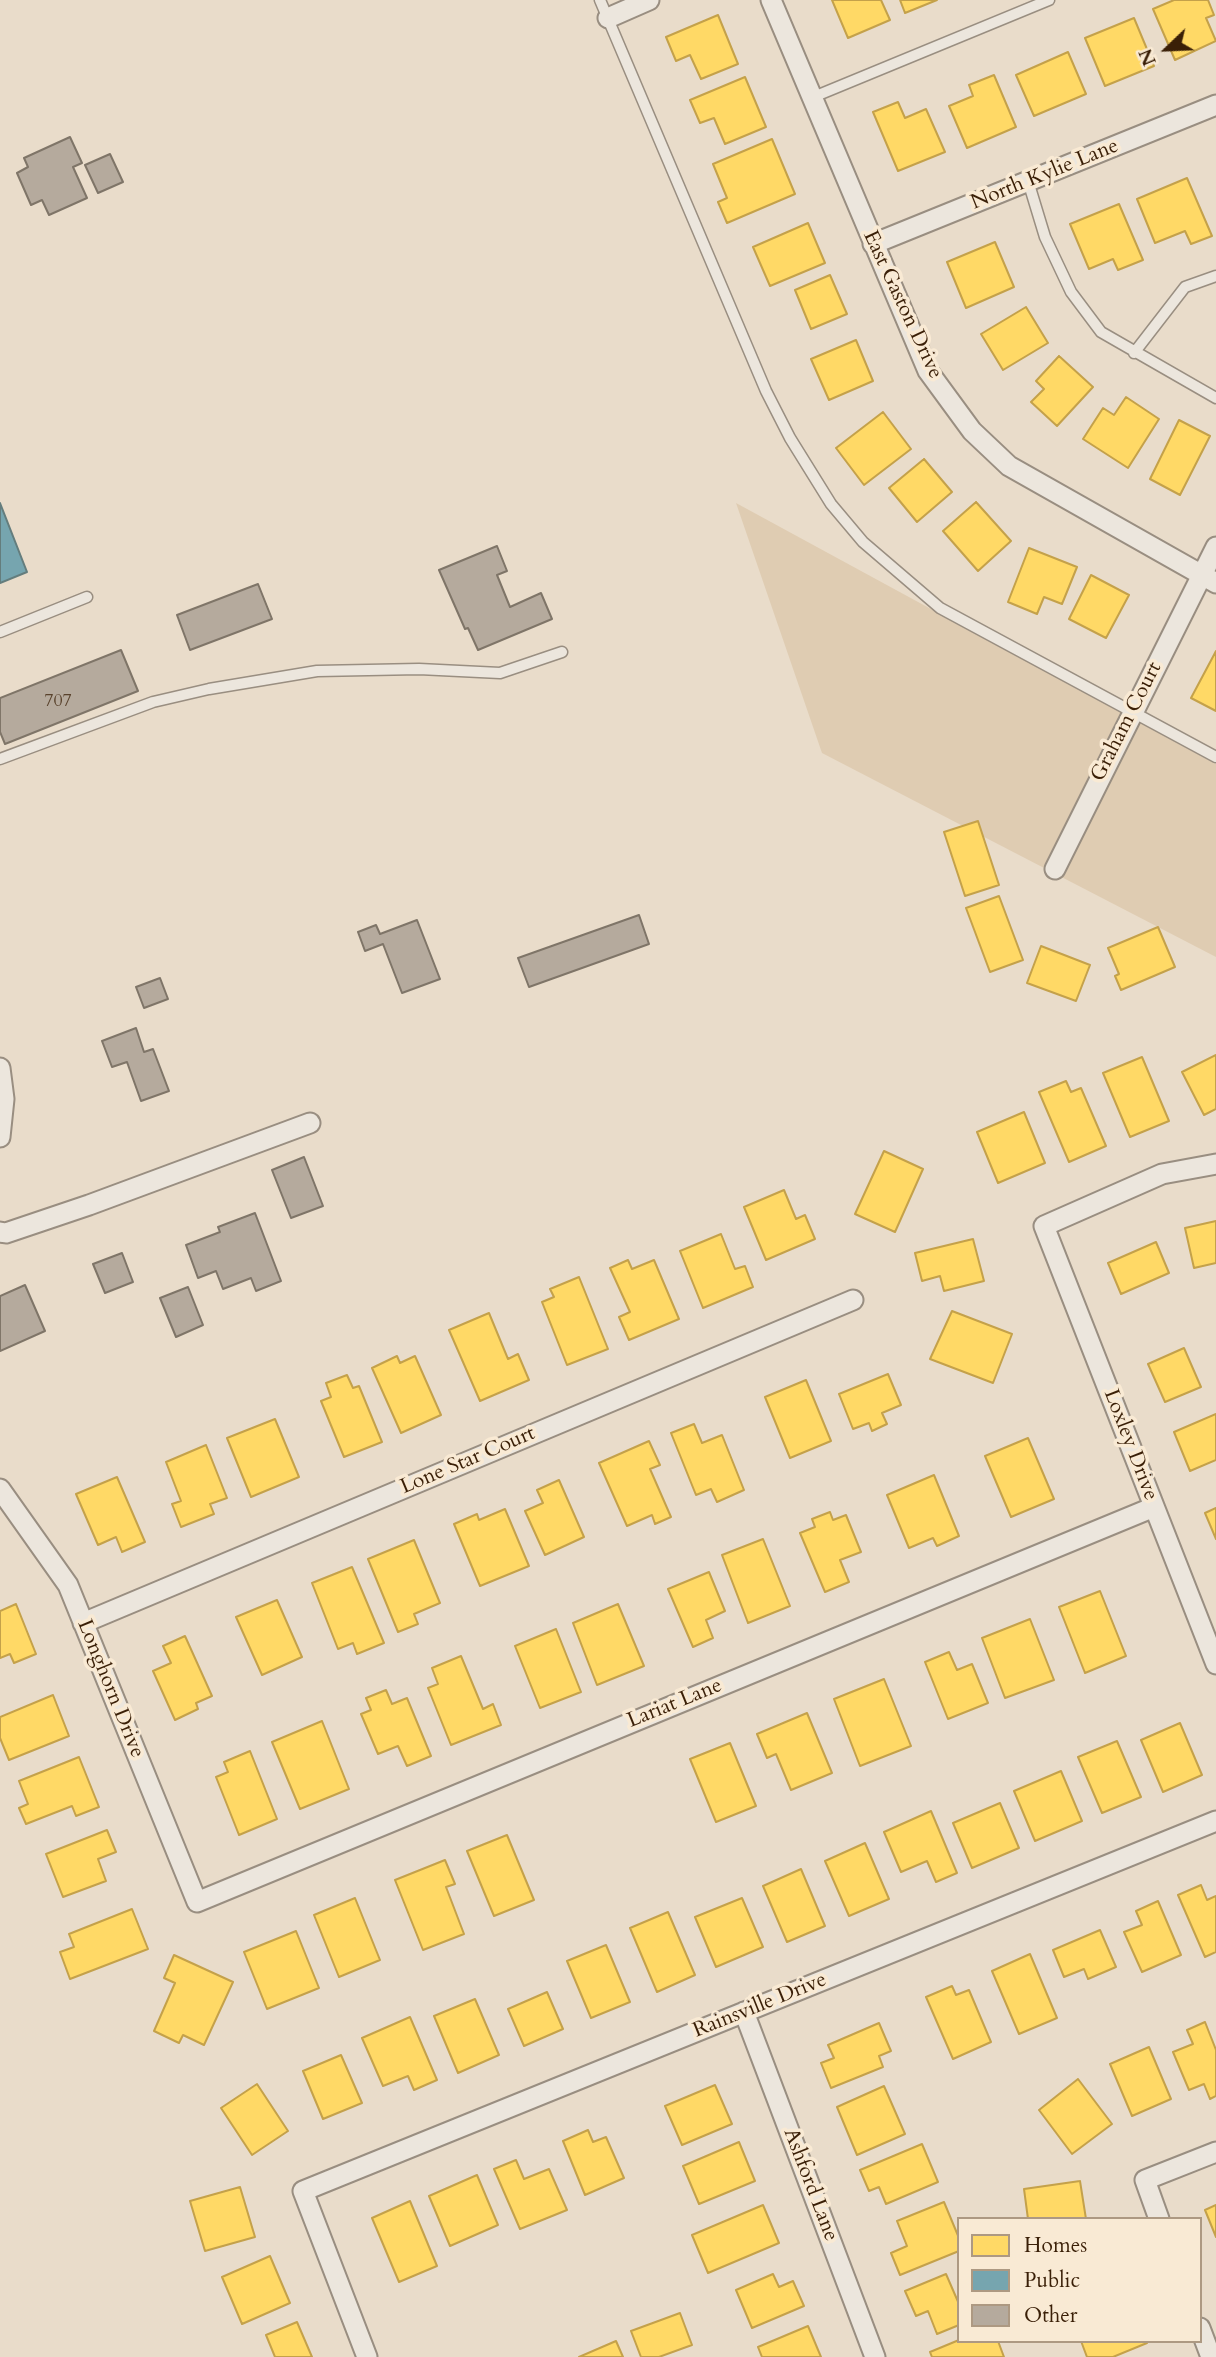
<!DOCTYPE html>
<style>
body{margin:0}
#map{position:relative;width:1216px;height:2357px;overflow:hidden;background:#e9dcca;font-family:Cardo,serif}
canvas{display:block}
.legend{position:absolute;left:957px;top:2217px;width:245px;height:126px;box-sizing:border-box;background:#f9ead4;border:2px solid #ad9982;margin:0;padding:9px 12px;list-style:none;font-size:21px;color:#3a1f07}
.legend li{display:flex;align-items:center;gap:14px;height:35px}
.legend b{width:35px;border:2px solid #ad9982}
.north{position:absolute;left:1132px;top:14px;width:70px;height:70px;-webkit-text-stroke:5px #f9ead4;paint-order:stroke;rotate:247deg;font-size:19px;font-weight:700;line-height:28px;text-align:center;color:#3a1f07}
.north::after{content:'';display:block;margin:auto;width:24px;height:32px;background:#3a1f07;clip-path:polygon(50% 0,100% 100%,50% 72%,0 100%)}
</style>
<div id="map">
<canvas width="1216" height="2357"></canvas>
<ul class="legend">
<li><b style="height:19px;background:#ffd966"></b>Homes</li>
<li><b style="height:19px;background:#76a5af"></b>Public</li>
<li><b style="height:19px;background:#b5aa9d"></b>Other</li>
</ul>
<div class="north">N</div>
</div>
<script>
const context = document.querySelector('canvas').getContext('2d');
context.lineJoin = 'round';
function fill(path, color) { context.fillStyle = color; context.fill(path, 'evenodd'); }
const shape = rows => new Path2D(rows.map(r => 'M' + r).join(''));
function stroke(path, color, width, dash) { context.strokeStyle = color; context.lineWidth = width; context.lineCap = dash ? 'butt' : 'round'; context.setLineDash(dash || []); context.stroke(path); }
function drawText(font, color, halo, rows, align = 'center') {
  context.font = font + ' Cardo,serif'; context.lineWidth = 7; context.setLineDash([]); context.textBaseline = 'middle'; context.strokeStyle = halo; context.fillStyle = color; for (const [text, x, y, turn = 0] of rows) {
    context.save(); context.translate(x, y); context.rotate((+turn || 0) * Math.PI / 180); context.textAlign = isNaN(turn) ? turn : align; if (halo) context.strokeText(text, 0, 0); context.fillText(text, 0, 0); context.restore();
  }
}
const green = shape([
 [736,503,1216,764,1216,957,822,753]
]);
const homes = shape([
 [832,0,881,0,890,20,848,38,832,0],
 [900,0,937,0,905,13,900,0],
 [1174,0,1208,0,1214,15,1206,18,1216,41,1175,60,1153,9,1174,0],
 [718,15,738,64,701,79,690,55,676,61,666,37,718,15],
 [1134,18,1154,66,1105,86,1085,38,1134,18],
 [1068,52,1086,94,1034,116,1016,75,1068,52],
 [994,75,1016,127,967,148,949,106,973,96,969,85,994,75],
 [745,77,766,127,725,144,714,118,700,123,690,100,745,77],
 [898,102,905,118,926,109,945,152,898,171,873,112,898,102],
 [772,139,795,194,727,223,718,202,727,198,713,164,772,139],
 [1187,178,1212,236,1191,244,1185,231,1155,243,1137,199,1187,178],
 [1119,204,1143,260,1118,270,1113,259,1089,269,1070,224,1119,204],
 [808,223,825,263,770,286,753,247,808,223],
 [995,242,1014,287,966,308,947,262,995,242],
 [830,275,847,314,811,329,795,290,830,275],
 [1026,307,1048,343,1003,370,981,334,1026,307],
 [856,340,873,381,829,400,811,359,856,340],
 [1059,356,1093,387,1057,426,1031,402,1044,389,1036,381,1059,356],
 [1126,397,1159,419,1128,468,1083,439,1103,408,1114,415,1126,397],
 [883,412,911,449,864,485,836,448,883,412],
 [1179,420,1210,436,1180,495,1150,479,1179,420],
 [924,459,952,492,917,522,889,488,924,459],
 [976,502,1011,541,978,571,943,531,976,502],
 [1029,548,1077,567,1062,604,1044,597,1037,614,1008,602,1029,548],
 [1091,575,1129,595,1106,638,1069,619,1091,575],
 [1216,651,1216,711,1191,698,1216,651],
 [978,821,999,885,965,896,944,832,978,821],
 [999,896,1023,960,990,972,966,908,999,896],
 [1158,927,1175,967,1121,990,1115,976,1119,974,1108,948,1158,927],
 [1041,946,1090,965,1076,1001,1027,983,1041,946],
 [1216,1055,1216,1109,1204,1115,1182,1072,1216,1055],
 [1142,1057,1169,1121,1130,1137,1103,1073,1142,1057],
 [1066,1081,1071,1092,1081,1088,1106,1146,1069,1162,1039,1092,1066,1081],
 [1024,1112,1045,1163,998,1183,977,1132,1024,1112],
 [884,1151,923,1169,895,1232,855,1214,884,1151],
 [784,1190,796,1219,805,1215,815,1239,766,1260,744,1207,784,1190],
 [1216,1221,1216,1263,1194,1268,1185,1228,1216,1221],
 [721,1234,735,1269,745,1266,753,1287,703,1308,680,1251,721,1234],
 [973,1239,984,1281,944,1291,940,1276,922,1281,915,1253,973,1239],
 [1156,1242,1169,1273,1121,1294,1108,1263,1156,1242],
 [628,1260,632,1269,654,1260,679,1319,629,1340,619,1317,630,1312,610,1268,628,1260],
 [579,1277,608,1349,567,1365,542,1302,554,1297,550,1289,579,1277],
 [952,1311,1012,1334,993,1383,930,1359,952,1311],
 [489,1313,508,1359,518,1354,529,1380,480,1401,449,1330,489,1313],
 [1184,1348,1201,1387,1165,1402,1148,1364,1184,1348],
 [397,1356,400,1363,415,1356,441,1415,401,1433,372,1368,397,1356],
 [888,1374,901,1405,882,1413,887,1424,872,1431,869,1423,853,1429,839,1394,888,1374],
 [347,1375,353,1388,359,1386,382,1442,344,1457,321,1401,331,1397,326,1383,347,1375],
 [806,1380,831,1441,790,1458,765,1397,806,1380],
 [1216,1414,1216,1460,1190,1471,1174,1432,1216,1414],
 [275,1419,299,1477,251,1497,227,1438,275,1419],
 [694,1424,702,1443,722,1435,744,1490,717,1502,711,1489,696,1495,671,1433,694,1424],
 [1028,1438,1054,1499,1011,1517,985,1456,1028,1438],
 [649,1441,660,1465,650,1469,671,1517,655,1524,652,1515,627,1526,599,1463,649,1441],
 [206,1445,227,1498,210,1504,214,1514,181,1527,172,1504,181,1501,166,1462,206,1445],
 [934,1475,959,1536,937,1546,933,1538,909,1548,887,1495,934,1475],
 [117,1477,145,1542,122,1552,116,1537,98,1545,76,1494,117,1477],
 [559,1480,584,1537,545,1555,525,1511,543,1503,537,1490,559,1480],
 [1216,1508,1216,1539,1205,1513,1216,1508],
 [505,1509,529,1566,480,1586,454,1524,477,1514,479,1520,505,1509],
 [830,1512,833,1520,846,1515,861,1552,840,1560,849,1582,825,1592,800,1533,815,1527,812,1519,830,1512],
 [763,1539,790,1606,748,1623,722,1555,763,1539],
 [414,1540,440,1603,414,1614,418,1624,398,1632,368,1559,414,1540],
 [352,1567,384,1643,357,1654,353,1643,338,1649,312,1583,352,1567],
 [709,1572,725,1611,706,1620,713,1638,693,1647,668,1589,709,1572],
 [1100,1591,1126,1656,1085,1673,1059,1607,1100,1591],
 [277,1600,302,1657,262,1675,236,1617,277,1600],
 [16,1604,36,1654,14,1663,10,1654,0,1658,0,1611,16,1604],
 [618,1604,644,1666,597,1685,573,1623,618,1604],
 [1030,1619,1054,1680,1005,1698,982,1638,1030,1619],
 [556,1629,581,1692,540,1708,515,1646,556,1629],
 [185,1636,212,1696,196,1703,198,1709,175,1720,153,1671,171,1663,163,1646,185,1636],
 [949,1652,957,1670,972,1664,988,1703,948,1719,925,1662,949,1652],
 [461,1656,483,1709,493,1704,501,1725,451,1745,428,1688,438,1684,432,1668,461,1656],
 [884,1679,911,1746,860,1766,834,1699,884,1679],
 [386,1690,392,1704,407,1698,431,1756,407,1766,398,1746,378,1754,361,1714,371,1710,366,1698,386,1690],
 [53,1695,69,1736,9,1760,0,1738,0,1717,53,1695],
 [807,1713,832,1773,791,1790,776,1754,767,1758,757,1734,807,1713],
 [322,1721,349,1789,300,1809,272,1742,322,1721],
 [1180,1723,1202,1775,1163,1792,1141,1740,1180,1723],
 [1117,1741,1141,1797,1102,1813,1078,1757,1117,1741],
 [730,1743,756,1806,716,1822,690,1759,730,1743],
 [250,1751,277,1819,239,1835,216,1777,228,1772,224,1762,250,1751],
 [79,1757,99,1807,76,1816,72,1806,26,1824,19,1808,28,1804,19,1781,79,1757],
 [1061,1771,1082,1821,1035,1841,1014,1791,1061,1771],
 [1000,1803,1019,1848,972,1868,953,1823,1000,1803],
 [931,1811,957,1873,936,1882,927,1861,901,1872,884,1832,931,1811],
 [107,1830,116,1852,98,1859,106,1881,63,1897,46,1854,107,1830],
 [507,1835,534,1900,494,1916,467,1851,507,1835],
 [865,1843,889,1899,849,1916,825,1861,865,1843],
 [445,1860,455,1884,446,1887,464,1934,423,1950,395,1880,445,1860],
 [801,1869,825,1926,787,1942,763,1886,801,1869],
 [1201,1885,1207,1900,1216,1896,1216,1952,1205,1957,1178,1895,1201,1885],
 [355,1898,380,1960,339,1977,314,1915,355,1898],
 [742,1898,763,1947,716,1967,695,1917,742,1898],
 [1158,1901,1181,1955,1142,1972,1124,1932,1142,1925,1136,1911,1158,1901],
 [132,1909,148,1949,70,1979,60,1952,74,1947,69,1934,132,1909],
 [668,1912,695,1975,657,1992,630,1928,668,1912],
 [1100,1930,1116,1967,1088,1979,1084,1969,1064,1977,1053,1950,1100,1930],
 [296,1931,319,1988,267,2009,244,1952,296,1931],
 [606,1945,630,2002,591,2018,567,1961,606,1945],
 [1030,1954,1057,2018,1019,2034,992,1971,1030,1954],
 [174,1955,233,1982,204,2045,183,2035,179,2043,154,2031,175,1983,164,1978,174,1955],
 [952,1986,956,1995,969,1990,991,2042,953,2059,926,1997,952,1986],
 [547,1992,563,2029,524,2046,508,2009,547,1992],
 [475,1999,499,2055,458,2073,434,2016,475,1999],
 [410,2017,437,2080,414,2090,408,2076,383,2086,362,2038,410,2017],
 [1205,2022,1216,2050,1216,2096,1210,2099,1204,2084,1189,2090,1173,2052,1193,2044,1187,2030,1205,2022],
 [879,2023,891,2051,879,2056,883,2067,831,2088,821,2063,834,2058,828,2045,879,2023],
 [1149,2047,1171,2099,1132,2116,1110,2064,1149,2047],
 [341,2055,362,2103,323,2119,303,2071,341,2055],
 [1078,2079,1112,2124,1072,2154,1039,2110,1078,2079],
 [257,2084,288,2131,252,2155,221,2108,257,2084],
 [715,2085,732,2124,682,2145,665,2106,715,2085],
 [884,2086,905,2134,857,2155,837,2107,884,2086],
 [588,2130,593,2142,606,2137,624,2178,585,2195,563,2141,588,2130],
 [739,2142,755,2181,699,2204,683,2166,739,2142],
 [922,2144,938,2182,886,2204,879,2187,869,2191,860,2170,922,2144],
 [516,2160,524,2179,549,2169,567,2210,520,2229,494,2169,516,2160],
 [477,2175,498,2225,450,2246,429,2196,477,2175],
 [1080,2181,1086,2219,1028,2219,1024,2189,1080,2181],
 [240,2187,255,2237,205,2251,190,2201,240,2187],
 [410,2201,437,2266,399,2282,372,2218,410,2201],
 [944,2202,959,2238,959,2251,900,2275,891,2253,907,2246,897,2221,944,2202],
 [763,2205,779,2243,708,2273,692,2235,763,2205],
 [1216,2205,1216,2237,1205,2210,1216,2205],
 [270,2256,290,2303,242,2324,222,2277,270,2256],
 [773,2274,779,2287,793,2281,804,2306,752,2328,736,2290,773,2274],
 [946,2274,959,2304,959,2325,937,2334,928,2311,916,2316,905,2291,946,2274],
 [680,2313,692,2345,659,2357,641,2357,631,2331,680,2313],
 [297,2322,312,2357,275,2357,266,2335,297,2322],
 [808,2326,821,2357,762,2357,758,2347,808,2326],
 [959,2340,998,2341,1004,2357,932,2357,930,2352,959,2340],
 [616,2341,623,2357,579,2357,616,2341],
 [1081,2341,1146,2341,1147,2343,1113,2357,1087,2357,1081,2341]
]);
const public = shape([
 [0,503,27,572,0,583,0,503]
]);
const building = shape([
 [70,137,82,163,73,167,87,198,49,215,42,200,31,205,17,173,28,167,24,158,70,137],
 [110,154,123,182,98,193,85,165,110,154],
 [497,546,507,571,497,575,510,607,541,593,552,619,478,650,468,628,465,629,439,570,497,546],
 [258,584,272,619,190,650,177,615,258,584],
 [121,650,138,691,5,744,0,732,0,698,121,650],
 [639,915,649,944,529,987,518,958,639,915],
 [417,920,440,979,402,993,383,944,365,951,358,932,376,925,380,934,417,920],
 [160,978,168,999,144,1008,136,987,160,978],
 [136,1028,144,1052,153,1049,169,1091,141,1101,127,1062,112,1067,102,1041,136,1028],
 [304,1157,323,1206,291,1218,272,1170,304,1157],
 [255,1213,281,1281,256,1291,251,1278,223,1289,216,1271,198,1278,186,1245,220,1232,218,1227,255,1213],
 [122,1253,133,1282,105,1293,93,1264,122,1253],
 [25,1285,45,1331,0,1351,0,1296,25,1285],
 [188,1287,203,1325,176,1337,160,1298,188,1287]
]);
const lane = shape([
 [600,0,766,391,790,438,831,504,863,542,940,608,1216,757],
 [811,98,1049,0],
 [1028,181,1045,237,1071,292,1101,332,1216,398],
 [1134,353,1185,287,1216,276],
 [0,632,87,597],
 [0,759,153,702,209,689,317,671,419,669,500,673,562,652]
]);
const street = shape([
 [771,0,928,371,972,431,1009,466,1216,583],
 [608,18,649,0],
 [873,244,1216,105],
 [1055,869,1216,547],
 [0,1068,4,1099,0,1137],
 [1216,1164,1162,1174,1044,1226,1216,1664],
 [0,1232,6,1233,89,1205,310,1123],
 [0,1489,68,1585,197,1902,1154,1507],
 [83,1623,853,1300],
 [744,2012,875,2357],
 [1159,2219,1145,2180,1216,2152],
 [1200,2328,1211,2357],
 [367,2357,303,2191,1216,1821]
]);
const numberNames = [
 ["707",58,702]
];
const streetNames = [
 ["North Kylie Lane",1045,175,-22],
 ["East Gaston Drive",902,305,65],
 ["Graham Court",1127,722,-63],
 ["Loxley Drive",1130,1445,69],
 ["Lone Star Court",468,1461,-23],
 ["Longhorn Drive",110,1689,68],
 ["Lariat Lane",675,1704,-22],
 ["Rainsville Drive",760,2006,-22],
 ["Ashford Lane",810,2185,69]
];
fill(green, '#dfccb2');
fill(homes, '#ffd966');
stroke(homes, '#c4a14a', 2);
fill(public, '#76a5af');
stroke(public, '#647d7d', 2);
fill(building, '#b5aa9d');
stroke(building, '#7f7568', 2);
stroke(lane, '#998e81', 13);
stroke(street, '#998e81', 23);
stroke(lane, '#ece6dd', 10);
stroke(street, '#ece6dd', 19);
drawText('18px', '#59422c', null, numberNames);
drawText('21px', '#3a1f07', '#f9ead4', streetNames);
</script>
